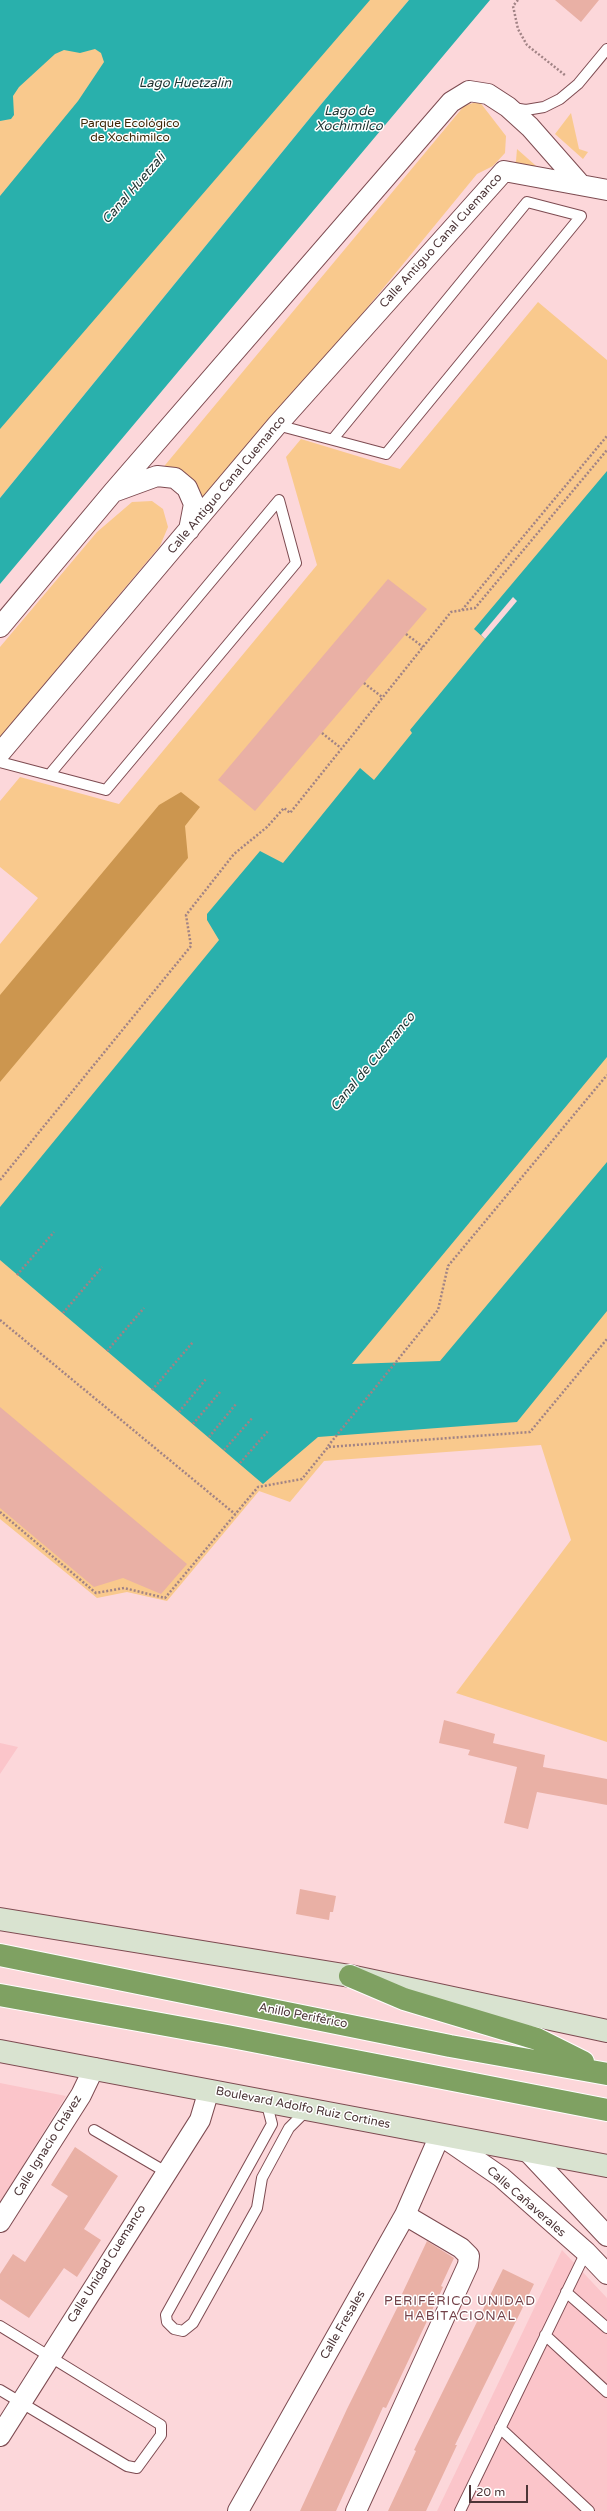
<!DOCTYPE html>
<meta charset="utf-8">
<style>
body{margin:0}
#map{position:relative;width:607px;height:2511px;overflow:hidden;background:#fcd7da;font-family:"Varela Round",sans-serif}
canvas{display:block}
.scale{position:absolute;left:469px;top:2485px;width:59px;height:18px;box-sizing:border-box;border:2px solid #4c3537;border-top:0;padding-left:5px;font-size:12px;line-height:14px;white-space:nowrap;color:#4c3537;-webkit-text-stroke:3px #fff;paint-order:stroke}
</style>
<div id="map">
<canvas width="607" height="2511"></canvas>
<div class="scale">20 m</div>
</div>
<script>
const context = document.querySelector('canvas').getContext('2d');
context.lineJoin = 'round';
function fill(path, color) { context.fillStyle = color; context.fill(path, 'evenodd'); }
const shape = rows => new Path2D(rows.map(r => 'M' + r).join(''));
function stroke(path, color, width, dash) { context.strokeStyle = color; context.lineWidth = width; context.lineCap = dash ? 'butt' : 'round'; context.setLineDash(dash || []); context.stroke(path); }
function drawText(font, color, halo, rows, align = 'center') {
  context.font = font + ' "Varela Round",sans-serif'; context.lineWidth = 3; context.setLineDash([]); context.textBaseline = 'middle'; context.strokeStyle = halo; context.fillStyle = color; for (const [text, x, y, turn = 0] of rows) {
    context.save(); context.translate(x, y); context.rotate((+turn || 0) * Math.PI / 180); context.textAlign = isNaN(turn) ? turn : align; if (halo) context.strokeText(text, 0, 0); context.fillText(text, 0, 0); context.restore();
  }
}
const built = shape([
 [0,1743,18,1747,0,1774],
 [0,2083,66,2096,0,2202],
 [562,2250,607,2298,607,2511,437,2511]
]);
const green = shape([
 [0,0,409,0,323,102,0,498],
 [479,101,506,136,505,153,493,166,477,174,202,509,161,470,464,106],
 [571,113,579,149,588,152,583,159,555,134],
 [517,149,544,173,511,169,516,161],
 [538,302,607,360,607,1742,456,1693,571,1540,541,1445,324,1461,290,1502,259,1491,167,1601,127,1592,97,1598,0,1519,0,944,38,898,0,867,0,801,20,777,119,804,317,565,286,457,301,439,400,469],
 [152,501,163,509,168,527,160,546,0,737,0,647,97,532,132,502]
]);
const forest = shape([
 [181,792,200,807,185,826,188,858,0,1082,0,995,159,805]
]);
const water = shape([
 [0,0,370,0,0,429,0,196,78,101,104,62,101,53,95,49,80,53,64,50,55,54,19,87,13,96,14,115,11,119,0,121],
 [409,0,490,0,0,584,0,498,323,102],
 [607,471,607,1057,352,1364,440,1361,607,1162,607,1311,517,1422,318,1437,263,1484,0,1260,0,1207,219,940,207,920,207,914,260,851,283,863,360,768,374,780,412,733,410,730,485,639,474,629]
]);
const pier = shape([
 [513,597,517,601,485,639,481,635]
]);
const building = shape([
 [555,0,599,0,581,22],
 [388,579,427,609,255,811,218,780],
 [0,1407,187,1564,161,1594,123,1578,94,1587,0,1508],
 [444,1720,495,1734,493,1743,545,1755,543,1767,607,1779,607,1805,537,1792,528,1829,504,1823,517,1767,468,1755,470,1750,439,1743],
 [300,1889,336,1896,333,1912,330,1912,329,1920,296,1914],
 [75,2147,118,2176,84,2229,101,2240,77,2277,64,2268,29,2318,0,2299,0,2274,13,2254,25,2262,68,2196,51,2185],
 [427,2241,454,2258,441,2286,443,2287,386,2408,383,2407,336,2511,300,2511,347,2409,404,2294,402,2294],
 [503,2269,534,2284,521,2311,455,2445,457,2445,426,2511,388,2511,416,2451,414,2450]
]);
const path = shape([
 [518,0,513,6,518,29,527,45,566,76],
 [462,610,607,436],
 [406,634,423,647],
 [364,683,382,697],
 [322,733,341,748],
 [0,1180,191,946,186,915,234,854,267,827,284,808,290,813,451,612,475,608,607,450],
 [17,1275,54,1232],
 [63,1313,102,1267],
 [0,1320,235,1514],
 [107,1351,144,1308],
 [152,1390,193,1342],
 [179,1412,206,1379],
 [193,1424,220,1392],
 [209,1437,236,1404],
 [328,1446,438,1310,448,1266,607,1075],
 [224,1450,253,1417],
 [240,1463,268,1431],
 [0,1512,96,1593,124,1588,165,1598,258,1487,302,1479,328,1447,530,1432,607,1339]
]);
const service = shape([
 [513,108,526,110,544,107,560,99,578,84,607,49],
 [277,425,386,454,581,216,527,202,333,439],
 [0,762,106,790,296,563,279,500,50,774],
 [266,2101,272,2124,166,2315,167,2322,174,2329,183,2331,193,2323,257,2208,262,2178,289,2128,308,2109],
 [94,2130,166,2172],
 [566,2292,607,2328],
 [0,2326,161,2425,161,2435,137,2468,127,2466,0,2390],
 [545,2335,607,2392],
 [500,2428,589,2511],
 [460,2511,586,2252]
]);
const minor = shape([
 [116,491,157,476,175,478,187,488,194,504,189,530],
 [0,627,113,492,451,102,469,91,488,94,508,107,530,127,581,185],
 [0,753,277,425,504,171,607,190],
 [527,2151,607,2236],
 [0,2222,81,2095,94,2068],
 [0,2436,200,2120,209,2090],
 [238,2511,405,2215,440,2135,501,2177,586,2252,607,2274],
 [356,2511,468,2265,469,2256,461,2248,405,2215]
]);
const secondary = shape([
 [0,1919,350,1976,607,2031],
 [0,2051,607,2166]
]);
const motorway = shape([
 [0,1955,450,2046,607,2074],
 [350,1976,404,1999,537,2039,583,2062],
 [0,1995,227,2036,607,2110]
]);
const parkNames = [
 ["Parque Ecológico",130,124],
 ["de Xochimilco",130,138]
];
const streetNames = [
 ["Calle Antiguo Canal Cuemanco",441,241,-48],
 ["Calle Antiguo Canal Cuemanco",227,485,-50],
 ["Anillo Periférico",303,2016,11],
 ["Boulevard Adolfo Ruiz Cortines",303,2108,11],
 ["Calle Ignacio Chávez",48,2146,-58],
 ["Calle Cañaverales",526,2202,41],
 ["Calle Unidad Cuemanco",107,2264,-58],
 ["Calle Fresales",343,2325,-60]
];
const waterNames = [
 ["Lago Huetzalin",185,84],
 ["Lago de",349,112],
 ["Xochimilco",349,127],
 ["Canal Huetzali",134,189,-49],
 ["Canal de Cuemanco",373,1062,-50]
];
const neighbourhoodNames = [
 ["PERIFÉRICO UNIDAD",460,2302],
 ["HABITACIONAL",460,2317]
];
fill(built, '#fbc5ca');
fill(green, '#f9c98d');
fill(forest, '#cc964f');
fill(water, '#29b0ac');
fill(pier, '#fcd7da');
fill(building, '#e9b0a5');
stroke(service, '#7d4b51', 12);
stroke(minor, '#7d4b51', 22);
stroke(secondary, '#7d4b51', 24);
stroke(motorway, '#fff', 24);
stroke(path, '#a18385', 2.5, [2, 2]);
stroke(service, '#fff', 10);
stroke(minor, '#fff', 20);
stroke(secondary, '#d9e3d0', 22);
stroke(motorway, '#7fa162', 22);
drawText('12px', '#3e2707', '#fff', parkNames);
drawText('12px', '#4c3537', '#fff', streetNames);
drawText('italic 13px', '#1c3230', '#fff', waterNames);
context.letterSpacing = '1px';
drawText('13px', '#734249', '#fff', neighbourhoodNames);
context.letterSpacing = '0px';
</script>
